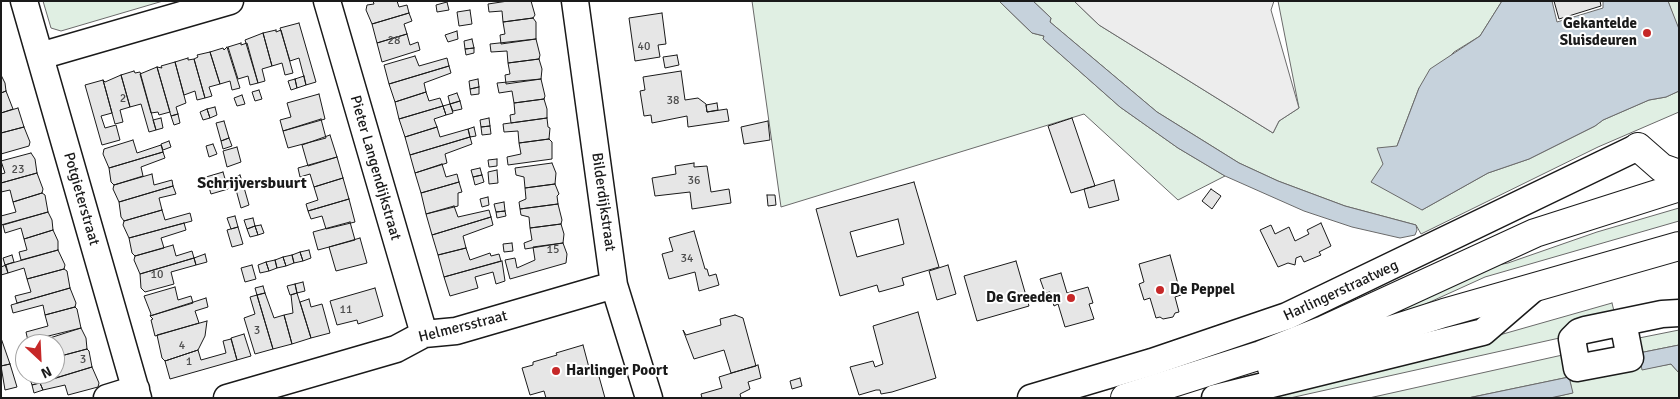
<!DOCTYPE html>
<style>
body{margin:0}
#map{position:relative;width:1680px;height:399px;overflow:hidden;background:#fff;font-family:Signika,sans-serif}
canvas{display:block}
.frame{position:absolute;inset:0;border:2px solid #1a1a1a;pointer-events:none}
.north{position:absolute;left:15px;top:334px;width:50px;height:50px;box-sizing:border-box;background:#fff;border:1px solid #a3a3a3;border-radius:50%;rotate:155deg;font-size:14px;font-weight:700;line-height:20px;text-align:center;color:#1a1a1a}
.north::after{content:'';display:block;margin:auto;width:18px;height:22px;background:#c62828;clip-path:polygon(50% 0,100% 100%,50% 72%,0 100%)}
</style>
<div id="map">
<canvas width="1680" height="399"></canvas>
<div class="frame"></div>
<div class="north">N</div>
</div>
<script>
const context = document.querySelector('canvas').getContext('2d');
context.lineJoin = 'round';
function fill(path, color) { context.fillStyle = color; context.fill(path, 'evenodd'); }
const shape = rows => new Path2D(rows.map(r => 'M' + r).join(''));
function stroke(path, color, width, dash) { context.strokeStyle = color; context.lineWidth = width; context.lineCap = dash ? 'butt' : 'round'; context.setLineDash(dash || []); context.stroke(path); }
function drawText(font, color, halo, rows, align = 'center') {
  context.font = font + ' Signika,sans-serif'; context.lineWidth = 4; context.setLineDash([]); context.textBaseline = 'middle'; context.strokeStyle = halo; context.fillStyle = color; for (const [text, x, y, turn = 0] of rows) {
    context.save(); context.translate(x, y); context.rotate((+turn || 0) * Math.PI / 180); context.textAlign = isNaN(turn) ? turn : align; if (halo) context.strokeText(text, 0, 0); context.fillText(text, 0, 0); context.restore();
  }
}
const green = shape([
 [43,1,163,1,61,31,51,28,43,1],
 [752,1,999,1,1032,33,1044,36,1043,39,1120,107,1178,148,1225,176,1178,200,1084,114,781,207,752,1],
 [1033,1,1074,1,1099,25,1273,133,1279,121,1299,108,1278,1,1502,1,1480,36,1454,52,1419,88,1397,146,1422,210,1488,173,1529,159,1595,126,1603,120,1649,100,1666,97,1679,91,1679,112,1598,147,1421,234,1416,225,1345,206,1278,181,1239,163,1207,143,1157,112,1050,22,1051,18,1033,1],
 [1668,1,1679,1,1679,29,1675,21,1668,1],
 [1679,208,1679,221,1485,277,1342,342,1281,355,1464,272,1508,263,1597,232,1679,208],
 [1612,303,1615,315,1564,337,1290,398,1240,398,1503,334,1612,303],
 [1679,330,1679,345,1639,353,1634,339,1679,330],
 [1567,354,1569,377,1468,398,1369,398,1567,354],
 [1671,364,1679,373,1679,398,1550,398,1572,393,1570,380,1642,365,1643,369,1671,364]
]);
const parking = shape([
 [1074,1,1274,1,1271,10,1299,108,1279,121,1273,133,1099,25,1074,1]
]);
const water = shape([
 [999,1,1033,1,1051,18,1050,22,1157,112,1239,163,1278,181,1345,206,1416,225,1417,230,1415,235,1400,238,1352,227,1304,211,1225,176,1178,148,1120,107,1043,39,1044,36,1032,33,999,1],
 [1502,1,1552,1,1557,22,1603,8,1603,1,1668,1,1679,29,1679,91,1666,97,1649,100,1603,120,1595,126,1529,159,1488,173,1422,210,1371,182,1383,164,1377,148,1397,146,1419,88,1430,69,1480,36,1502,1],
 [1679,345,1679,373,1671,364,1642,370,1639,353,1679,345],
 [1569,377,1573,393,1550,398,1468,398,1569,377]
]);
const building = shape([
 [373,1,397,1,399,7,407,5,409,13,372,24,366,10,367,5,374,4,373,1],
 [508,1,531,1,535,15,533,18,503,22,502,11,489,12,488,4,508,1],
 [1554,1,1600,1,1601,6,1559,19,1554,1],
 [447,2,449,10,437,12,436,5,447,2],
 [470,10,472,24,459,26,457,12,470,10],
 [409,13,412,21,404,24,407,34,377,43,372,24,409,13],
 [662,13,666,44,658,45,660,57,635,61,629,18,662,13],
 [533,18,536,22,536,39,501,44,500,35,505,34,503,22,533,18],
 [299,23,316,82,306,85,299,58,290,61,280,28,299,23],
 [276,30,276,32,281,30,293,73,285,75,282,63,272,66,263,33,276,30],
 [457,31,458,39,448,42,445,35,457,31],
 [263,33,272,66,262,69,265,81,258,83,245,40,263,33],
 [407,34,410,45,418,42,420,50,382,62,377,43,407,34],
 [472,39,474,48,465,49,464,41,472,39],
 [536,39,540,55,539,59,508,63,507,51,491,52,490,44,536,39],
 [241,43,241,45,247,43,258,83,250,85,248,76,238,79,228,47,241,43],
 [227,47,240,88,232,90,230,81,220,84,210,52,223,48,224,50,227,47],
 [474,48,474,53,466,55,465,49,474,48],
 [210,52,220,84,209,87,212,96,205,98,194,59,198,57,197,55,210,52],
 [677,55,679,65,665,68,663,57,677,55],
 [415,56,419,66,447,58,449,66,389,84,384,65,415,56],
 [188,58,188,60,194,59,205,98,197,100,195,91,184,95,175,62,188,58],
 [539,59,542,69,541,79,506,84,505,75,510,74,508,63,539,59],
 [175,62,186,103,176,107,178,114,171,116,157,67,162,68,161,66,175,62],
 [449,66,451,73,424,83,426,92,395,102,389,84,449,66],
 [157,67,170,112,159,115,158,112,151,113,140,74,157,67],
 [134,71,135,73,140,72,156,130,149,132,141,104,130,107,121,75,134,71],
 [681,71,685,100,698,98,706,104,707,112,727,109,729,121,688,127,687,116,652,123,651,115,644,116,640,91,645,90,643,77,681,71],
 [1,75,5,83,6,91,1,93,1,75],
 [121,75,130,107,120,110,123,122,115,124,103,80,105,82,121,75],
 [304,76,306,85,297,88,295,79,304,76],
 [295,79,297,88,291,90,288,81,295,79],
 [478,79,479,87,470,89,469,81,478,79],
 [541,79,545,96,544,99,514,103,512,91,499,93,497,83,541,79],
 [103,80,112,113,101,116,105,128,116,125,120,140,102,145,85,85,103,80],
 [479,87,479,94,471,95,470,89,479,87],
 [259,90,262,99,255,101,252,92,259,90],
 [6,91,13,109,1,113,1,93,6,91],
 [426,92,429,101,440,98,443,106,399,119,395,102,426,92],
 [457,93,460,101,450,104,448,96,457,93],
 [319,94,325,119,283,131,280,120,291,117,287,103,319,94],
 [242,95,245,104,237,106,234,98,242,95],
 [544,99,547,109,547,118,511,123,510,115,515,114,514,103,544,99],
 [460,101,462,109,453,111,450,104,460,101],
 [717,103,718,110,707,112,706,105,717,103],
 [450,104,453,113,446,115,443,106,450,104],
 [443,106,446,115,434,119,437,127,405,137,399,119,443,106],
 [215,107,217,115,210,118,207,109,215,107],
 [18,108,24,127,1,133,1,113,18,108],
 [207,109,210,118,203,120,200,112,207,109],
 [178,114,180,123,174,125,171,116,178,114],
 [161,118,163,128,156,130,153,120,161,118],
 [489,118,490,126,481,127,480,120,489,118],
 [547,118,548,127,550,128,549,139,519,143,518,131,504,132,503,124,547,118],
 [1072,118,1095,186,1071,193,1048,126,1072,118],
 [321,119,326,138,288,148,283,131,321,119],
 [224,121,229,138,221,141,216,123,224,121],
 [768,121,770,140,744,144,741,127,768,121],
 [490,126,491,134,482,135,481,127,490,126],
 [24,127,30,142,29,146,1,154,1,133,24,127],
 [437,127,440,137,468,129,470,137,410,155,405,137,437,127],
 [474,127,476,136,470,137,468,129,474,127],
 [330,135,337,157,308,166,302,145,330,135],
 [470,137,472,144,445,154,447,163,415,173,410,155,470,137],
 [229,138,232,146,223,149,221,141,229,138],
 [549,139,552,142,552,159,508,165,507,157,521,154,519,143,549,139],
 [133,140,137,153,161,145,163,152,109,168,103,154,104,149,133,140],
 [169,141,171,147,163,150,161,144,169,141],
 [213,144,217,154,209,157,206,146,213,144],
 [237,147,241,162,227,167,223,151,237,147],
 [163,152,165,158,141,167,143,176,114,185,111,182,109,168,163,152],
 [31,153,35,159,37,173,1,183,1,174,5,173,1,161,31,153],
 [337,157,343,178,314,187,310,174,300,177,298,168,337,157],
 [497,159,497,166,489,167,488,160,497,159],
 [552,163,556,173,555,184,525,188,524,177,516,175,515,168,552,163],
 [694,163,694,167,707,166,711,192,729,189,731,203,692,209,690,192,655,196,652,178,676,174,675,166,694,163],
 [442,164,446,177,457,174,459,182,421,193,415,173,442,164],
 [480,168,482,175,473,177,471,170,480,168],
 [497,170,498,183,489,184,488,172,497,170],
 [223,172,228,189,211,194,206,177,223,172],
 [37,173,43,189,42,193,13,202,10,190,1,192,1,183,37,173],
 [152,174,154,185,172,180,173,186,119,202,113,189,114,185,152,174],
 [240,175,243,184,235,186,232,178,240,175],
 [482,175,484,182,475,185,473,177,482,175],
 [343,178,349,199,308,211,306,204,318,200,314,187,343,178],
 [1114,180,1119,200,1089,208,1084,189,1114,180],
 [459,182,462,192,458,193,458,206,426,214,421,193,459,182],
 [914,182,939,267,902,278,904,285,879,292,877,285,840,296,816,209,914,182],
 [898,219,904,244,857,257,850,232,898,219],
 [243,184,249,205,241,208,235,186,243,184],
 [555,184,559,194,557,196,558,204,520,209,519,202,526,199,525,188,555,184],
 [173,186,176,194,159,198,162,210,124,221,121,217,119,202,173,186],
 [1211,189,1221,196,1212,209,1202,201,1211,189],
 [42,193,45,195,48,212,1,225,1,216,16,212,13,202,42,193],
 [767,195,775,195,776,205,768,206,767,195],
 [488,197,489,205,482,207,480,199,488,197],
 [349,199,355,222,326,229,322,216,311,219,308,211,349,199],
 [504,202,505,211,496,212,494,204,504,202],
 [558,204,562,220,561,224,530,228,529,217,521,215,520,209,558,204],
 [454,206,458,217,489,210,491,217,432,235,426,214,454,206],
 [162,210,165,220,190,213,192,221,129,238,123,225,124,221,162,210],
 [505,211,506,216,497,218,496,212,505,211],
 [48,212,52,220,53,230,24,239,21,228,5,233,3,225,48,212],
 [235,216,238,227,231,229,227,218,235,216],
 [491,217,493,225,463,236,466,248,438,255,432,235,491,217],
 [253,218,255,226,247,229,244,220,253,218],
 [350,222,355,240,318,250,313,232,350,222],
 [184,223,186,230,161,238,164,248,135,256,132,253,129,238,184,223],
 [1321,223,1331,246,1319,252,1321,255,1304,262,1301,256,1296,258,1295,265,1288,263,1278,267,1260,230,1271,225,1275,234,1289,227,1295,241,1309,234,1307,230,1321,223],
 [561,224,564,234,563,243,525,249,524,243,532,240,530,228,561,224],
 [261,225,264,233,258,235,255,226,261,225],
 [255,226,258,235,250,237,247,229,255,226],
 [238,227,243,244,232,247,227,230,238,227],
 [53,230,58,241,58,250,21,260,19,252,27,250,24,239,53,230],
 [694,231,705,269,707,269,709,276,716,274,719,285,699,291,695,272,669,279,662,254,673,251,669,238,694,231],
 [360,238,367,263,336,271,329,247,360,238],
 [512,243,513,251,504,252,503,244,512,243],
 [563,243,567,254,566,263,510,279,505,260,515,258,517,268,535,260,533,247,563,243],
 [173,245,176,256,192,251,194,258,140,274,134,260,135,256,173,245],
 [466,248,470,260,490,253,491,256,499,254,501,261,444,277,438,255,466,248],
 [58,250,65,265,64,269,27,279,24,268,8,273,5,265,58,250],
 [309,250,311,258,303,261,300,252,309,250],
 [300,252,303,261,294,263,292,255,300,252],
 [205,254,207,262,196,265,194,258,205,254],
 [12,255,14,262,5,265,3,258,12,255],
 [292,255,294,263,286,266,283,257,292,255],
 [1170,255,1181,295,1175,297,1179,312,1175,313,1173,317,1163,319,1160,317,1156,318,1150,298,1144,300,1139,284,1144,282,1139,264,1170,255],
 [283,257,286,266,277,268,275,260,283,257],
 [194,258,196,265,171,272,174,284,145,292,141,288,140,274,194,258],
 [275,260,277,268,269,271,266,262,275,260],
 [502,261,505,281,496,284,493,272,475,277,478,288,450,296,444,277,502,261],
 [1016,261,1029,306,977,321,964,276,1016,261],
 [266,262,269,271,260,273,258,265,266,262],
 [6,265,8,273,1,275,1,267,6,265],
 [252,265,256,279,245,282,241,268,252,265],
 [948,265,956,294,937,300,929,271,948,265],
 [64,269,67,271,70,288,17,303,15,296,31,292,27,279,64,269],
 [1061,273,1067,293,1088,287,1093,303,1089,304,1094,319,1065,327,1058,304,1054,306,1050,292,1045,293,1040,279,1061,273],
 [303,282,305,291,297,293,295,284,303,282],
 [295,284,297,293,290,295,287,286,295,284],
 [263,286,265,293,257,295,255,288,263,286],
 [175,287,178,300,191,296,193,303,150,316,151,314,144,296,175,287],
 [70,288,76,303,75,307,45,315,43,305,13,313,11,305,70,288],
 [375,288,383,316,358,324,357,320,337,325,330,301,375,288],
 [265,293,274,318,284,315,292,344,273,349,257,295,265,293],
 [297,293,311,338,292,344,284,315,293,313,291,295,297,293],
 [257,295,273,349,255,354,244,318,255,314,250,297,257,295],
 [206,298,208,307,195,311,199,323,155,336,151,320,153,319,150,316,206,298],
 [309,299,311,307,322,304,330,333,311,338,300,302,309,299],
 [75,307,77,309,81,328,28,341,26,332,48,326,45,315,75,307],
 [918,312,936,378,892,392,881,394,880,390,876,390,859,395,850,367,873,361,875,367,883,364,873,326,918,312],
 [735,315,743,318,756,366,731,373,724,350,694,359,683,330,686,335,721,325,720,319,735,315],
 [207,321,205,336,198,350,165,361,162,358,157,335,207,321],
 [81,328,86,338,87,349,57,357,55,344,31,344,81,328],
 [244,334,251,356,237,360,231,338,244,334],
 [1,338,10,364,1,366,1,338],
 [231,339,237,360,170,379,165,361,198,350,201,360,226,353,223,341,231,339],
 [583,345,591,375,598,373,605,398,546,398,544,391,530,395,522,368,533,365,533,362,557,355,556,353,583,345],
 [87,349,89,351,92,367,32,385,29,376,55,374,55,369,60,367,57,357,87,349],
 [10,364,17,387,5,390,1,366,10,364],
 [758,365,761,378,748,382,750,389,740,394,741,398,702,398,701,394,722,388,719,377,758,365],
 [92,367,99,383,98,387,68,395,65,385,43,390,40,383,92,367],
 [800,378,802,386,792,389,790,381,800,378],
 [40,383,43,390,34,393,32,385,40,383]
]);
const minor = shape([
 [24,1,138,398],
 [327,1,424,334],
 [575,1,614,285,649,398],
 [40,56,230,1],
 [1623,322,1630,358,1577,368,1572,339,1579,332,1585,330,1662,314,1679,313],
 [107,398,136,389],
 [227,398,396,349,424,334,456,331,614,285],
 [1031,398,1152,362,1287,316,1638,147],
 [1215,398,1483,332,1534,288]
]);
const major = shape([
 [1638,147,1662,168,1679,174],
 [1272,368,1444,313,1679,246],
 [1125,398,1261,355,1324,330,1535,233,1679,187]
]);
const markers = [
 [1647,33,5,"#c62828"],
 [1160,290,5,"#c62828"],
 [1071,298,5,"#c62828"],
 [556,371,5,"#c62828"]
];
const numberNames = [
 ["28",394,41],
 ["40",644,47],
 ["2",123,99],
 ["38",673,101],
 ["23",18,170],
 ["36",694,181],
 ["15",553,250],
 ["34",687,259],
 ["10",157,275],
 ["11",346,310],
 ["3",257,331],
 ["4",182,346],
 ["3",83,360],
 ["1",189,362]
];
const poiNames = [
 ["Gekantelde",1637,24],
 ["Sluisdeuren",1637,41],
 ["De Peppel",1170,290,"left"],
 ["De Greeden",1061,298],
 ["Harlinger Poort",566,371,"left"]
];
const streetNames = [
 ["Pieter Langendijkstraat",375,168,74],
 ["Potgieterstraat",81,199,74],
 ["Bilderdijkstraat",603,202,82],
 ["Harlingerstraatweg",1341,291,-25],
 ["Helmersstraat",463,327,-14]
];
const neighbourhoodNames = [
 ["Schrijversbuurt",252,184]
];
fill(green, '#e0efe3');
stroke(green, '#6a6a6a', 1);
fill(parking, '#ededed');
stroke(parking, '#6a6a6a', 1);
fill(water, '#c6d2dc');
stroke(water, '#6a6a6a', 1);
fill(building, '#e6e6e6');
stroke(building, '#1a1a1a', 1);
stroke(minor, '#1a1a1a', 29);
stroke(major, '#1a1a1a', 30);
stroke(minor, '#fff', 26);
stroke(major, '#fff', 28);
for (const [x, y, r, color] of markers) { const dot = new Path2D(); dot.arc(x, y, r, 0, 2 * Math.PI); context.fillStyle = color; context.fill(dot); stroke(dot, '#fff', 2); }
drawText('12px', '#4d4d4d', null, numberNames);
drawText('bold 15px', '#1a1a1a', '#fff', poiNames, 'right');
drawText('15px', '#1a1a1a', '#fff', streetNames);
drawText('bold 16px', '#1a1a1a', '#fff', neighbourhoodNames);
</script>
